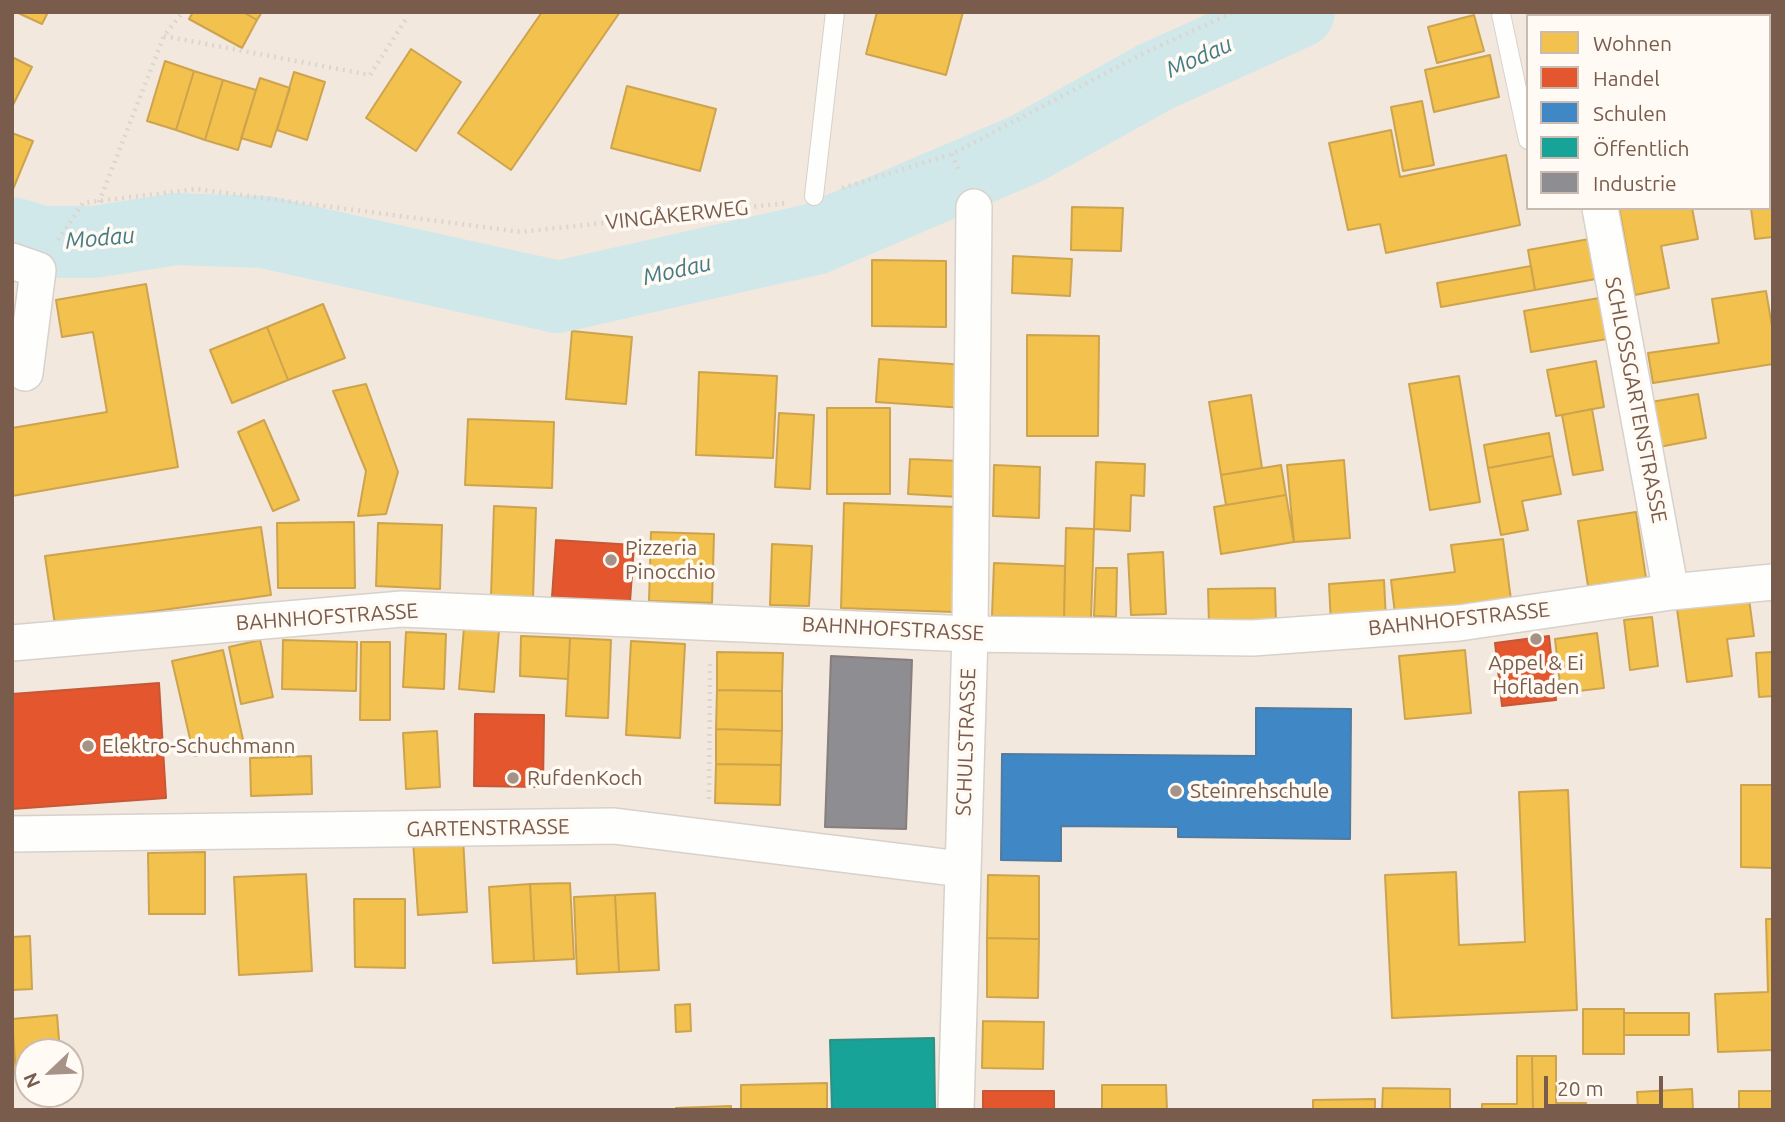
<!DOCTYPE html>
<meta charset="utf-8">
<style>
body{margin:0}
#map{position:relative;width:1785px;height:1122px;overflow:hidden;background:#f9f5f0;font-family:Ubuntu,sans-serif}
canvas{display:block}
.frame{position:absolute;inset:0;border:14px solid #7a5c4d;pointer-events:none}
.legend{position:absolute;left:1526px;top:14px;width:245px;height:196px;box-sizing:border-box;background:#fffaf3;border:2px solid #cabbb1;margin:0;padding:9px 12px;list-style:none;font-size:21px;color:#7a5c4d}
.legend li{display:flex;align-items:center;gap:14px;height:35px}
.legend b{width:35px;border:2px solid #cabbb1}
.north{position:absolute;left:14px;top:1038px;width:70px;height:70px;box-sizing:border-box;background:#fffaf3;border:2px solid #cabbb1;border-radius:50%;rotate:247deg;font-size:19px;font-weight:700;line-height:28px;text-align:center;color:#7a5c4d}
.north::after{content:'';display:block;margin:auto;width:24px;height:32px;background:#a69286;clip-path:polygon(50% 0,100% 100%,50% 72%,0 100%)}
.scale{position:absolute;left:1544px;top:1076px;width:119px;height:32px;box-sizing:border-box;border:4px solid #7a5c4d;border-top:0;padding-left:9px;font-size:21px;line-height:24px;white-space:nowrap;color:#7a5c4d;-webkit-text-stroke:5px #fffaf3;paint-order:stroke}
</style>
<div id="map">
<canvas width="1785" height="1122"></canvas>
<div class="frame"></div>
<ul class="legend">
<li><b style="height:19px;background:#f2c14e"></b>Wohnen</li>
<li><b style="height:19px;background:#e4572e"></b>Handel</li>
<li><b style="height:19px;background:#3f88c5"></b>Schulen</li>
<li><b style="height:19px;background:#17a398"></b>Öffentlich</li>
<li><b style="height:19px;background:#8d8d92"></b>Industrie</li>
</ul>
<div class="north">N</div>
<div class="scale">20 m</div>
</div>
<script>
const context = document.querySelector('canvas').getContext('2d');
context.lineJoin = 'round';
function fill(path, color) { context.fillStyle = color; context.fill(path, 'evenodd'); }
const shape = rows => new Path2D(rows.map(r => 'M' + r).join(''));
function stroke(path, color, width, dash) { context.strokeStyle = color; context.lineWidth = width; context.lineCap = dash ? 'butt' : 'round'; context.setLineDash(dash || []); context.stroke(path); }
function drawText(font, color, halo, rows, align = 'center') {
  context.font = font + ' Ubuntu,sans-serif'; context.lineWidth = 7; context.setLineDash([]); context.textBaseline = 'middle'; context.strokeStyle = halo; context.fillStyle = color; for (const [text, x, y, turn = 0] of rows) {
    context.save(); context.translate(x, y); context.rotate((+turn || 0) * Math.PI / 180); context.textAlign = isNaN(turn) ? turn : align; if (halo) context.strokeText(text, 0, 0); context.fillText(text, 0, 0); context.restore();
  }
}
const residential = shape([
 [12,12,1773,12,1773,1110,12,1110],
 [1528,16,1769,16,1769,208,1528,208],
 [28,1052,70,1052,70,1094,28,1094]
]);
const homes = shape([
 [16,12,48,12,42,24,16,12],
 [193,12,243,12,257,20,242,48,189,19,193,12],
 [243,12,262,12,257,20,243,12],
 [542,12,620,12,511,170,458,133,542,12],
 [877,12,963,12,946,75,866,54,877,12],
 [1773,12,1773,54,1769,54,1769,16,1731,13,1773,12],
 [1474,15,1484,51,1437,63,1428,27,1474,15],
 [411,49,461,82,416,151,366,118,411,49],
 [1490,55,1499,97,1434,112,1425,70,1490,55],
 [12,57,32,67,12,107,12,57],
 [165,61,194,71,176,130,147,121,165,61],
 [194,71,223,80,205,140,176,130,194,71],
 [294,72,325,82,307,140,277,130,294,72],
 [260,78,290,88,271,147,241,138,260,78],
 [223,80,256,90,238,150,205,140,223,80],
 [1773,80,1773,140,1769,141,1769,81,1773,80],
 [627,86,716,109,700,171,611,148,627,86],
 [1422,101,1434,165,1403,171,1391,107,1422,101],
 [1391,130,1400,177,1506,155,1520,225,1386,253,1380,224,1348,230,1329,143,1391,130],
 [12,133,33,141,13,189,12,189,12,133],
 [1769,177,1773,177,1773,237,1755,239,1751,208,1769,208,1769,177],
 [1072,207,1123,208,1121,251,1071,250,1072,207],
 [1619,208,1692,208,1698,239,1661,246,1669,288,1635,295,1619,208],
 [1589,239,1596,279,1535,290,1528,250,1589,239],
 [1013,256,1072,259,1070,296,1012,293,1013,256],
 [872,260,946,261,946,327,872,326,872,260],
 [1531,266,1535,290,1441,307,1437,283,1531,266],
 [146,284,178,467,12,496,12,428,107,412,93,332,62,337,56,300,146,284],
 [1766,291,1773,332,1773,364,1653,383,1648,353,1719,343,1712,299,1766,291],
 [1599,298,1607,339,1531,352,1524,311,1599,298],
 [323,304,345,358,288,380,267,327,323,304],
 [267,327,288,380,232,403,210,350,267,327],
 [572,331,632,337,626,404,566,399,572,331],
 [1027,335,1099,336,1098,436,1027,436,1027,335],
 [879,359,966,365,964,408,876,402,879,359],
 [1596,361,1604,407,1556,416,1547,370,1596,361],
 [699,372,777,376,773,458,696,455,699,372],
 [1459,376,1480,502,1430,510,1409,384,1459,376],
 [366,384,398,472,386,514,358,516,366,471,333,391,366,384],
 [1698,394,1706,438,1659,447,1651,402,1698,394],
 [1251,395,1262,468,1221,475,1209,402,1251,395],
 [827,408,890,408,890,494,827,494,827,408],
 [1592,409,1603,470,1573,475,1562,415,1592,409],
 [779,413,814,415,810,489,775,487,779,413],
 [468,419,554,422,552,488,465,485,468,419],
 [264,420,299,500,273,511,238,432,264,420],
 [1549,433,1553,456,1488,468,1484,445,1549,433],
 [1553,456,1561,494,1522,501,1528,530,1501,535,1488,468,1553,456],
 [910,459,961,461,960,497,908,494,910,459],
 [1344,460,1350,538,1294,542,1287,465,1344,460],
 [1096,462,1145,464,1144,496,1131,495,1130,531,1094,529,1096,462],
 [994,465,1040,467,1039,518,993,516,994,465],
 [1281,465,1286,495,1226,505,1221,475,1281,465],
 [1286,495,1294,542,1221,554,1214,507,1286,495],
 [844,503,957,507,954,612,841,608,844,503],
 [494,506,536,508,533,598,491,596,494,506],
 [1636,512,1646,578,1588,586,1578,521,1636,512],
 [354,522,355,588,278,588,277,523,354,522],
 [378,523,442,525,440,589,376,586,378,523],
 [261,527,271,595,55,625,45,556,261,527],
 [1066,528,1094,529,1091,619,1064,618,1066,528],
 [651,532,714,534,712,603,649,601,651,532],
 [1503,539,1511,600,1395,614,1391,580,1455,572,1451,545,1503,539],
 [772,544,812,546,809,606,770,605,772,544],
 [1163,552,1166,614,1131,615,1128,554,1163,552],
 [994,563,1065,566,1064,618,992,616,994,563],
 [1096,568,1117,568,1116,617,1094,616,1096,568],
 [1384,580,1386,620,1331,624,1329,584,1384,580],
 [1275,588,1276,623,1209,625,1208,589,1275,588],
 [1749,599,1754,636,1727,639,1732,676,1687,682,1677,609,1749,599],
 [1652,617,1658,666,1630,670,1624,620,1652,617],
 [464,627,499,630,494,692,459,689,464,627],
 [406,632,446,634,444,689,403,687,406,632],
 [1597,633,1604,688,1561,693,1555,639,1597,633],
 [521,636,570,638,568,679,520,676,521,636],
 [570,638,611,640,608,718,566,716,570,638],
 [260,640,273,697,241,704,229,647,260,640],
 [283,640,357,642,356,691,282,689,283,640],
 [631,641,685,644,680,738,626,735,631,641],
 [361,642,390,642,390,720,360,720,361,642],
 [223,650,244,744,194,756,172,661,223,650],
 [1465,650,1471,713,1405,719,1399,656,1465,650],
 [717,652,783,653,782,691,717,690,717,652],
 [1773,652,1773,696,1759,697,1756,653,1773,652],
 [717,690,782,691,782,731,716,729,717,690],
 [716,729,782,731,781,765,716,764,716,729],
 [437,731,440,787,406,789,403,733,437,731],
 [311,756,312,794,251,796,250,758,311,756],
 [716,764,781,765,780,805,715,803,716,764],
 [1741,785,1773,785,1773,868,1741,867,1741,785],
 [1568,790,1577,1010,1392,1018,1385,875,1456,872,1459,945,1525,942,1519,792,1568,790],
 [463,837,467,912,418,915,413,840,463,837],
 [205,852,205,914,149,914,148,853,205,852],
 [306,874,312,971,239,975,234,877,306,874],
 [988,875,1039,876,1039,939,987,938,988,875],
 [570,883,574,959,534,961,530,884,570,883],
 [530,884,534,961,493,963,489,887,530,884],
 [655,893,659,970,619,972,615,895,655,893],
 [615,895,619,972,577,974,574,897,615,895],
 [354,899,405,899,405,968,355,967,354,899],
 [1766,919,1773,919,1773,1050,1718,1052,1715,994,1768,992,1766,919],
 [30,936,32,989,12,990,12,937,30,936],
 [987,938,1039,939,1038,998,987,997,987,938],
 [690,1004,691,1031,676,1032,675,1005,690,1004],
 [1583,1009,1624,1009,1624,1054,1583,1054,1583,1009],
 [1624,1013,1689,1013,1689,1035,1624,1035,1624,1013],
 [57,1015,60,1052,28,1052,28,1072,16,1073,12,1019,57,1015],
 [983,1021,1044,1022,1043,1069,982,1068,983,1021],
 [12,1026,16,1073,12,1073,12,1026],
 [1517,1056,1532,1056,1533,1110,1482,1110,1482,1104,1517,1104,1517,1056],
 [1532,1056,1556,1056,1556,1103,1586,1103,1586,1110,1533,1110,1532,1056],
 [827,1083,827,1110,741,1110,741,1085,827,1083],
 [1102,1085,1166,1085,1167,1110,1102,1110,1102,1085],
 [1383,1088,1450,1089,1450,1110,1382,1110,1383,1088],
 [1692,1089,1693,1110,1638,1110,1637,1092,1692,1089],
 [1739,1091,1773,1091,1773,1110,1739,1110,1739,1091],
 [1375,1099,1375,1110,1313,1110,1313,1100,1375,1099],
 [731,1106,731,1110,676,1110,676,1108,731,1106]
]);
const shops = shape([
 [556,540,634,545,630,602,552,597,556,540],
 [1549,636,1556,700,1502,706,1495,643,1549,636],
 [159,683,166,798,12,809,12,694,159,683],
 [475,714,544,715,543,787,474,786,475,714],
 [983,1091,1054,1091,1054,1110,983,1110,983,1091]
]);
const schools = shape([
 [1256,708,1351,709,1350,839,1178,837,1178,827,1061,826,1061,861,1001,860,1002,754,1256,756,1256,708]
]);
const public = shape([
 [934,1038,935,1110,832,1110,830,1040,934,1038]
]);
const industry = shape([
 [831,656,912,660,906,829,825,827,831,656]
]);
const river = shape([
 [12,233,42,242,94,242,176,229,264,232,558,297,815,239,1026,149,1155,77,1299,12]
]);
const path = shape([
 [164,36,370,75,408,16],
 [952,154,960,173],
 [842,188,952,154,1142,54,1234,12],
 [99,202,164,36,183,12],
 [58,240,83,203,196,189,521,232,787,203],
 [709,799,710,661]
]);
const service = shape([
 [1501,14,1528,140],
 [814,196,835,12]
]);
const minor = shape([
 [1769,154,1773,154],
 [1600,208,1671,592],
 [12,261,38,270,25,373],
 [12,643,402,609,970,634,1253,638,1459,623,1671,592,1773,582],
 [12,834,614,826,961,869],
 [956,1110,970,634,974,207]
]);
const markers = [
 [611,560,7,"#a69286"],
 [1536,639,7,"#a69286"],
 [88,746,7,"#a69286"],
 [513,778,7,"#a69286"],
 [1176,791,7,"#a69286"]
];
const streetNames = [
 ["VINGÅKERWEG",677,215,-6],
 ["SCHLOSSGARTENSTRASSE",1636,400,79],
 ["BAHNHOFSTRASSE",327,617,-4],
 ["BAHNHOFSTRASSE",1459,619,-6],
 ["BAHNHOFSTRASSE",893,629,3],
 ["SCHULSTRASSE",966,742,-88],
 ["GARTENSTRASSE",488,828,-1]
];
const poiNames = [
 ["Pizzeria",625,548],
 ["Pinocchio",625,572],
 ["Appel & Ei",1536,663,"center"],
 ["Hofladen",1536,687,"center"],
 ["Elektro-Schuchmann",102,746],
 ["RufdenKoch",527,778],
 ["Steinrehschule",1190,791]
];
const waterNames = [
 ["Modau",1199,57,-24],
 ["Modau",100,238,-5],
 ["Modau",677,270,-13]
];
fill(residential, '#f2e8de');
fill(homes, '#f2c14e');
stroke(homes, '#cea34e', 2);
fill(shops, '#e4572e');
stroke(shops, '#c45837', 2);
fill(schools, '#3f88c5');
stroke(schools, '#517ba1', 2);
fill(public, '#17a398');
stroke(public, '#358e82', 2);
fill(industry, '#8d8d92');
stroke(industry, '#877e7d', 2);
stroke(river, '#d0e8ea', 72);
stroke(service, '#d7d1cb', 20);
stroke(minor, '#d7d1cb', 38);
stroke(path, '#dcd5d0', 4.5, [2, 5]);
stroke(service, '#fefefd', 18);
stroke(minor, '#fefefd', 35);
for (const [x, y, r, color] of markers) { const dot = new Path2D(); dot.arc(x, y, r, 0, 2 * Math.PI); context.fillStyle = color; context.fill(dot); stroke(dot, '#fffaf3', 2.5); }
drawText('21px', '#7a5c4d', '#fffaf3', streetNames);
drawText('21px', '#7a5c4d', '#fffaf3', poiNames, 'left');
drawText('italic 23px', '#437c86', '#fffaf3', waterNames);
</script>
